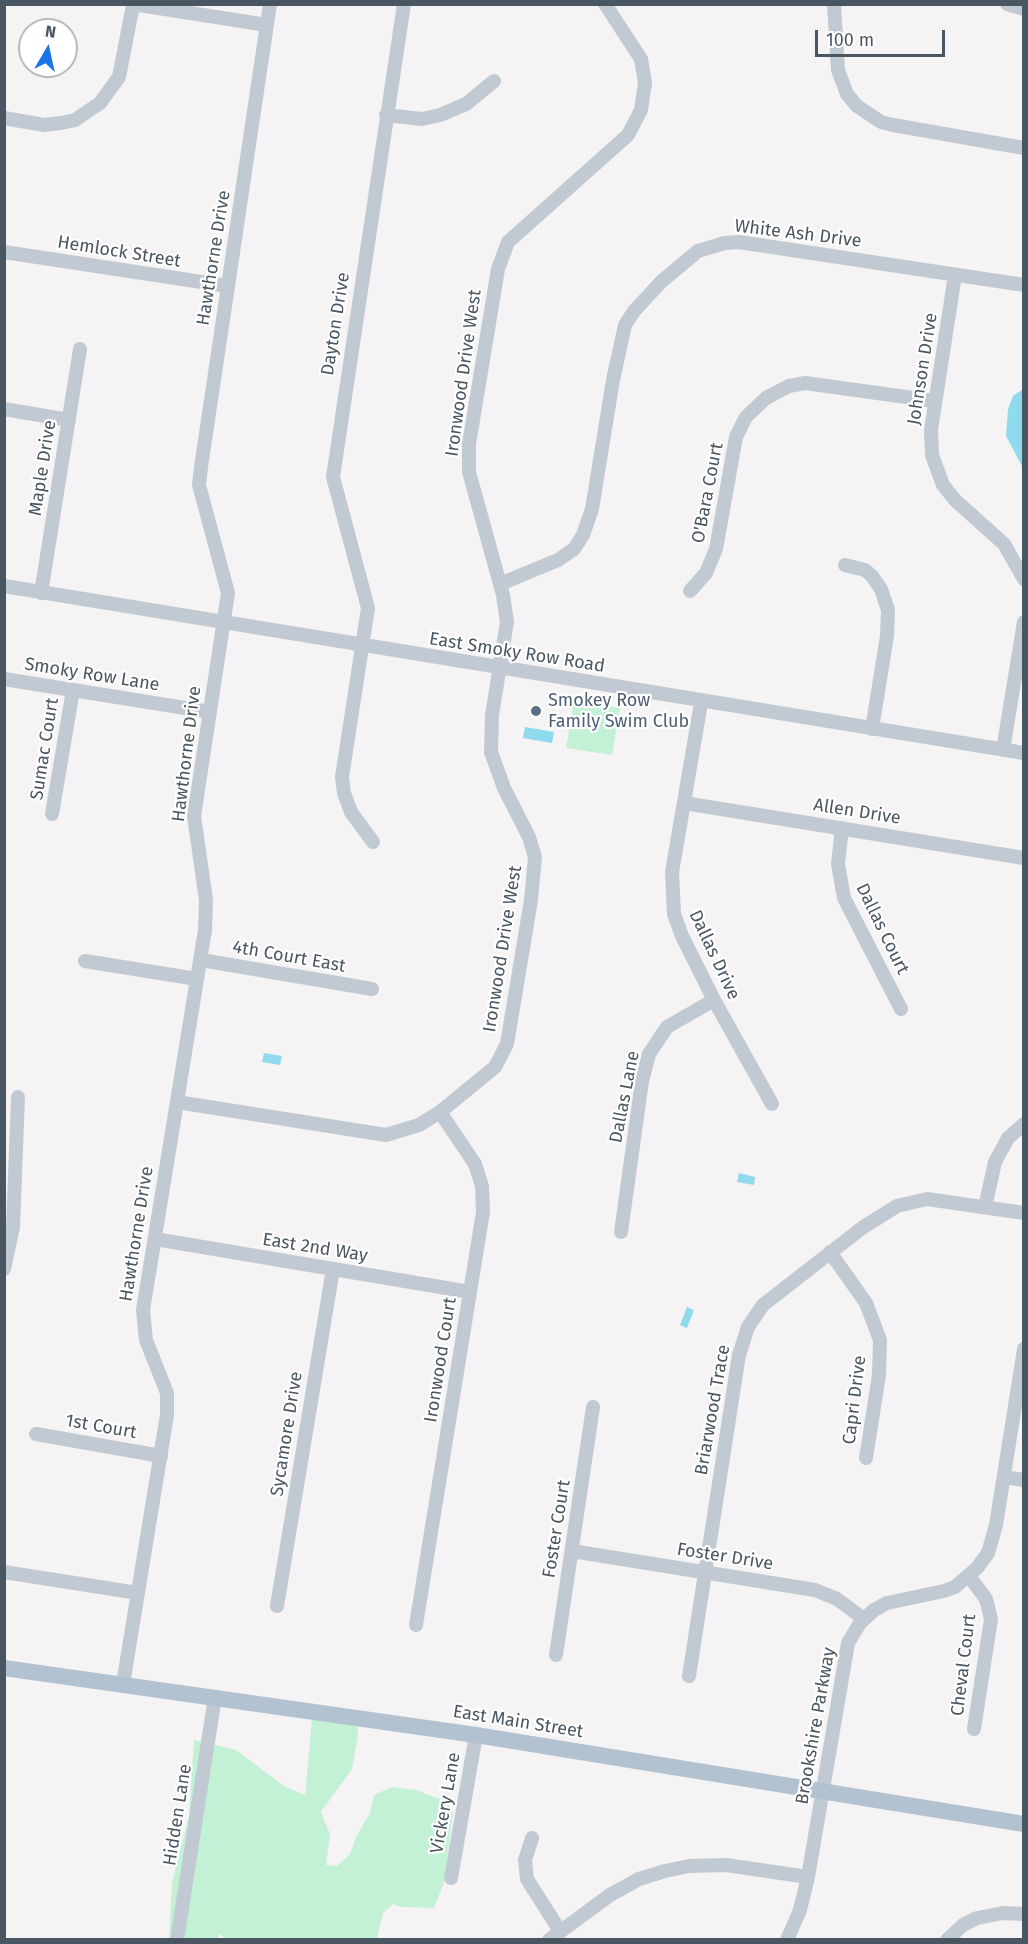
<!DOCTYPE html>
<style>
body{margin:0}
#map{position:relative;width:1028px;height:1944px;overflow:hidden;background:#f5f3f3;font-family:"Fira Sans",sans-serif}
canvas{display:block}
.frame{position:absolute;inset:0;border:6px solid #4a5661;pointer-events:none}
.north{position:absolute;left:18px;top:18px;width:60px;height:60px;box-sizing:border-box;background:#fff;border:2px solid #b7bbc0;border-radius:50%;rotate:9deg;font-size:16px;font-weight:700;line-height:24px;text-align:center;color:#4a5661}
.north::after{content:'';display:block;margin:auto;width:21px;height:27px;background:#1a73e8;clip-path:polygon(50% 0,100% 100%,50% 72%,0 100%)}
.scale{position:absolute;left:815px;top:30px;width:130px;height:27px;box-sizing:border-box;border:3px solid #4a5661;border-top:0;padding-left:8px;font-size:18px;line-height:21px;white-space:nowrap;color:#4a5661;-webkit-text-stroke:4px #fff;paint-order:stroke}
</style>
<div id="map">
<canvas width="1028" height="1944"></canvas>
<div class="frame"></div>
<div class="north">N</div>
<div class="scale">100 m</div>
</div>
<script>
const context = document.querySelector('canvas').getContext('2d');
context.lineJoin = 'round';
function fill(path, color) { context.fillStyle = color; context.fill(path, 'evenodd'); }
const shape = rows => new Path2D(rows.map(r => 'M' + r).join(''));
function stroke(path, color, width, dash) { context.strokeStyle = color; context.lineWidth = width; context.lineCap = dash ? 'butt' : 'round'; context.setLineDash(dash || []); context.stroke(path); }
function drawText(font, color, halo, rows, align = 'center') {
  context.font = font + ' "Fira Sans",sans-serif'; context.lineWidth = 4.5; context.setLineDash([]); context.textBaseline = 'middle'; context.strokeStyle = halo; context.fillStyle = color; for (const [text, x, y, turn = 0] of rows) {
    context.save(); context.translate(x, y); context.rotate((+turn || 0) * Math.PI / 180); context.textAlign = isNaN(turn) ? turn : align; if (halo) context.strokeText(text, 0, 0); context.fillText(text, 0, 0); context.restore();
  }
}
const green = shape([
 [574,701,620,708,612,755,566,748],
 [312,1719,357,1725,358,1735,352,1769,321,1812,330,1834,326,1865,337,1866,350,1854,357,1835,370,1813,374,1795,392,1787,416,1790,447,1802,453,1813,444,1882,434,1908,401,1907,393,1904,383,1913,377,1939,227,1940,220,1934,217,1939,169,1940,172,1883,189,1816,194,1740,236,1750,284,1786,305,1795]
]);
const water = shape([
 [1023,389,1024,389,1023,468,1006,436,1008,409,1013,396],
 [525,727,554,732,552,743,523,738],
 [264,1053,282,1056,280,1065,262,1062],
 [739,1173,755,1177,754,1185,737,1182],
 [687,1307,694,1310,687,1328,680,1325]
]);
const minor = shape([
 [133,4,267,25],
 [834,4,838,70,847,94,857,106,881,122,893,125,1024,148],
 [1007,4,1024,9],
 [386,115,422,119,440,115,466,104,494,81],
 [4,118,44,125,61,123,75,120,100,103,119,77,133,5],
 [4,252,228,286],
 [955,275,931,430,932,455,943,485,955,500,1004,544,1024,579],
 [4,409,69,420],
 [845,565,865,570,872,576,881,589,888,610,887,636,872,729],
 [500,584,558,560,574,549,583,535,592,509,613,380,625,325,634,311,662,281,698,251,725,243,739,242,1024,285],
 [4,586,1024,753],
 [690,591,706,573,716,549,736,437,746,417,766,398,789,386,805,383,935,401],
 [41,593,80,349],
 [4,679,210,712],
 [701,703,672,872,674,914,682,936,714,1000,772,1104],
 [1003,750,1024,622],
 [684,803,1024,858],
 [52,814,73,690],
 [842,828,838,864,844,898,901,1009],
 [373,842,351,812,344,793,342,777,368,608,333,477,404,4],
 [201,960,372,989],
 [85,961,197,979],
 [177,1102,386,1135,419,1125,440,1112,495,1067,507,1044,531,900,535,857,529,837,504,788,491,752,492,715,507,622,503,595,469,472,469,444,498,269,508,242,628,135,641,110,645,83,641,59,605,4],
 [985,1207,995,1162,1008,1138,1024,1124],
 [621,1232,642,1081,649,1054,667,1027,714,1000],
 [155,1239,470,1292],
 [830,1252,866,1303,880,1340,879,1375,866,1458],
 [4,1269,13,1227,18,1097],
 [36,1434,161,1456],
 [1004,1477,1024,1480],
 [572,1551,815,1590,837,1599,864,1619],
 [4,1572,138,1593],
 [969,1576,986,1599,991,1619,974,1729],
 [277,1606,333,1269],
 [416,1625,483,1212,482,1186,475,1164,440,1112],
 [556,1655,593,1407],
 [689,1676,739,1355,748,1327,763,1305,862,1228,897,1206,927,1199,1024,1213],
 [123,1684,167,1415,167,1393,146,1340,143,1310,205,930,206,900,194,816,228,593,199,485,201,467,270,4],
 [532,1838,525,1860,527,1879,560,1931],
 [451,1878,476,1735],
 [177,1940,215,1697],
 [549,1940,610,1895,639,1879,665,1871,689,1866,726,1865,808,1877],
 [787,1940,800,1910,808,1877,848,1643,860,1623,874,1610,887,1603,944,1591,955,1587,977,1568,988,1553,996,1525,1024,1349],
 [947,1940,963,1925,977,1918,1003,1913,1024,1914]
]);
const major = shape([
 [4,1668,476,1735,1024,1824]
]);
const markers = [
 [536,711,6,"#5c6f8a"]
];
const streetNames = [
 ["White Ash Drive",798,234,7],
 ["Hemlock Street",119,252,9],
 ["Hawthorne Drive",214,258,-81],
 ["Dayton Drive",336,324,-81],
 ["Johnson Drive",923,369,-81],
 ["Ironwood Drive West",464,373,-82],
 ["Maple Drive",43,468,-81],
 ["O'Bara Court",708,493,-79],
 ["East Smoky Row Road",517,653,9],
 ["Smoky Row Lane",92,675,9],
 ["Sumac Court",45,749,-81],
 ["Hawthorne Drive",187,754,-83],
 ["Allen Drive",857,812,9],
 ["Dallas Court",882,929,64],
 ["Ironwood Drive West",503,949,-81],
 ["Dallas Drive",714,955,65],
 ["4th Court East",289,957,10],
 ["Dallas Lane",625,1097,-79],
 ["Hawthorne Drive",137,1234,-81],
 ["East 2nd Way",315,1248,9],
 ["Ironwood Court",441,1360,-81],
 ["Capri Drive",855,1400,-83],
 ["Briarwood Trace",713,1410,-80],
 ["1st Court",101,1427,10],
 ["Sycamore Drive",287,1434,-81],
 ["Foster Court",557,1529,-81],
 ["Foster Drive",725,1557,9],
 ["Cheval Court",964,1665,-83],
 ["East Main Street",518,1722,9],
 ["Brookshire Parkway",816,1726,-80],
 ["Vickery Lane",446,1803,-80],
 ["Hidden Lane",178,1815,-81]
];
const serviceNames = [
 ["Smokey Row",548,701],
 ["Family Swim Club",548,722]
];
fill(green, '#c3f1d5');
fill(water, '#90daee');
stroke(minor, '#c1cad2', 14);
stroke(major, '#b3c2d1', 16);
for (const [x, y, r, color] of markers) { const dot = new Path2D(); dot.arc(x, y, r, 0, 2 * Math.PI); context.fillStyle = color; context.fill(dot); stroke(dot, '#fff', 2); }
drawText('18px', '#4a5661', '#fff', streetNames);
drawText('18px', '#4e5e75', '#fff', serviceNames, 'left');
</script>
